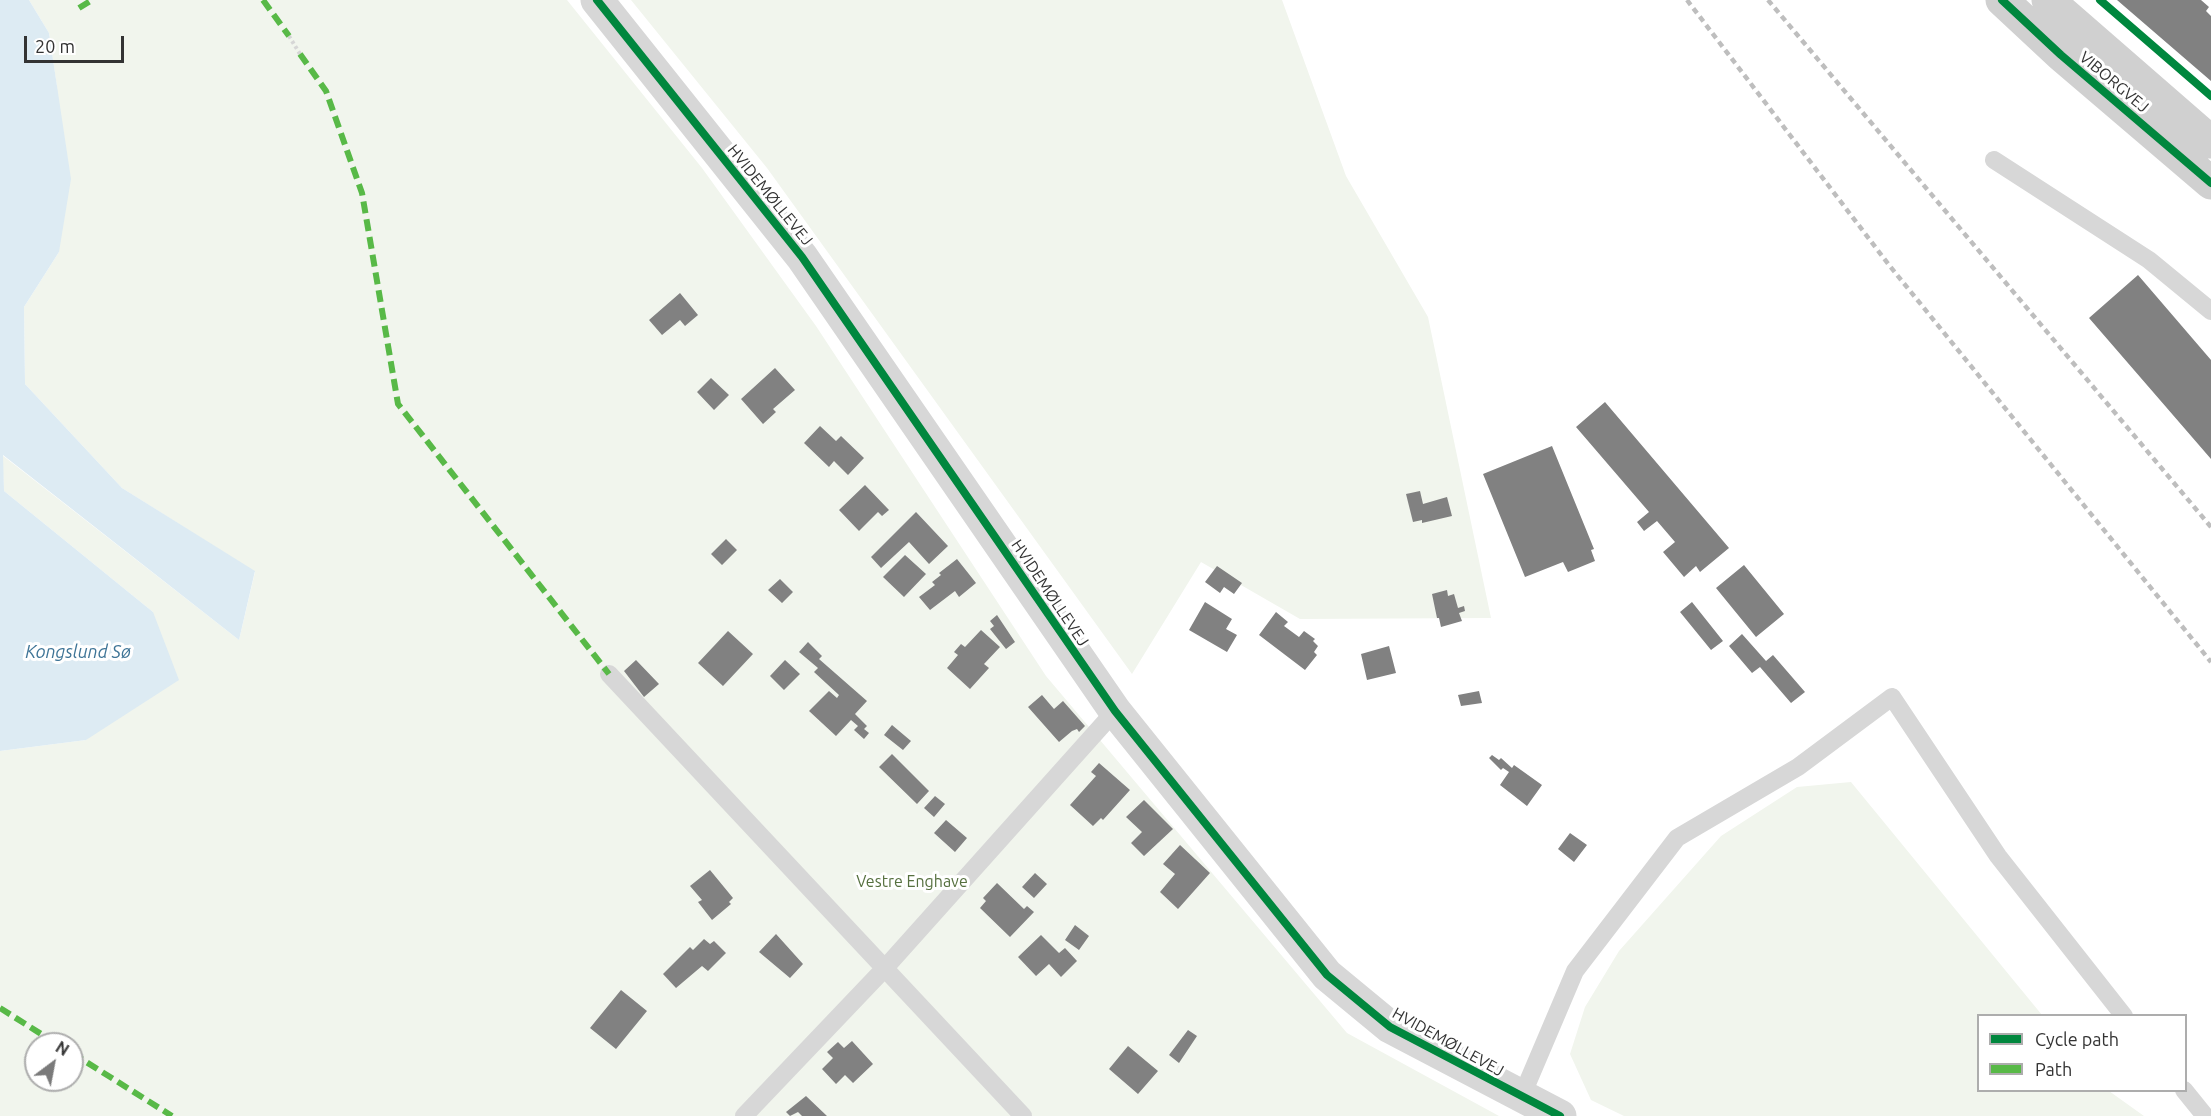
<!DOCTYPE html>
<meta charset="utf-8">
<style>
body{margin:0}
#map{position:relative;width:2211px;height:1116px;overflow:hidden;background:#fff;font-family:Ubuntu,sans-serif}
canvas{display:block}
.legend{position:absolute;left:1977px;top:1014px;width:210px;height:78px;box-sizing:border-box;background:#fff;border:2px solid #adadad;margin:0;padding:8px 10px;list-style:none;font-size:18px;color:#333}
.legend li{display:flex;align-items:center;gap:12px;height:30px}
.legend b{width:30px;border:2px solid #adadad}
.north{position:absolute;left:24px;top:1032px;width:60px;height:60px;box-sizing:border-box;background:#fff;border:2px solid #adadad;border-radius:50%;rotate:32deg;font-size:16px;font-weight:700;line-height:24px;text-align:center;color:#333}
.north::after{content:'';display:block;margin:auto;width:21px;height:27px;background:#7a7a7a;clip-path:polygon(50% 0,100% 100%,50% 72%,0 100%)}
.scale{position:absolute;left:24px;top:36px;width:100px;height:27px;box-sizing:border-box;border:3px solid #333;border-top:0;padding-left:8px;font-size:18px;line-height:21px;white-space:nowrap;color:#333;-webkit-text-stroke:4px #fff;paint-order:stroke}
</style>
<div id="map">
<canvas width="2211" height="1116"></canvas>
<ul class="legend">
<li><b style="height:8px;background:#00873e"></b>Cycle path</li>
<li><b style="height:8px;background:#58b947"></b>Path</li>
</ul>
<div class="north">N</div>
<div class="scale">20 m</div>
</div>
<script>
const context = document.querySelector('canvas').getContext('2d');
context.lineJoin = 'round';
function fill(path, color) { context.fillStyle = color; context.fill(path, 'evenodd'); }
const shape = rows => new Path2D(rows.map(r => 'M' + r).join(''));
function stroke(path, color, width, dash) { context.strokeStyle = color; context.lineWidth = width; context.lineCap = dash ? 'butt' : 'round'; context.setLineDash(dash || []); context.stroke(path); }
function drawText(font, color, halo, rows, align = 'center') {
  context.font = font + ' Ubuntu,sans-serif'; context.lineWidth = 6; context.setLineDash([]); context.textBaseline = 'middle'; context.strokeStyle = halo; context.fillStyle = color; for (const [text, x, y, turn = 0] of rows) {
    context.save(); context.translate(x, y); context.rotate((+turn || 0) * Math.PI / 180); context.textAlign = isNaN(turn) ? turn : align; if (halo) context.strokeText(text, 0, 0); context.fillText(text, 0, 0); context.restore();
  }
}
const green = shape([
 [29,0,567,0,702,168,816,326,1046,676,1347,1033,1499,1116,0,1116,0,751,86,740,153,612,4,491,2,455,239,640,255,572,122,488,25,384,24,307,59,252,57,87,49,33],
 [36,1044,72,1044,72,1080,36,1080],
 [631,0,1282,0,1346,176,1428,317,1491,618,1300,619,1201,562,1132,674,767,168],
 [1851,782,2042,1015,1978,1016,1978,1090,2109,1091,2144,1116,1624,1116,1591,1100,1570,1054,1585,1007,1619,951,1721,836,1797,787]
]);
const water = shape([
 [0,0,29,0,49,33,71,179,59,252,24,307,25,384,122,488,255,571,239,640,3,455,4,491,153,612,179,680,86,740,0,751]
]);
const building = shape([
 [2117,0,2201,0,2209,7,2206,11,2211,16,2211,81],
 [2138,275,2211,360,2211,459,2089,318],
 [680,293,698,315,685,326,680,320,662,335,649,320],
 [775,368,795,390,773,409,776,412,763,424,741,399],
 [711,378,729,395,714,410,697,392],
 [1605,402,1729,548,1700,572,1696,566,1684,577,1663,552,1675,542,1657,521,1644,531,1637,522,1649,512,1576,427],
 [820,426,836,441,841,436,864,458,848,475,834,461,829,467,804,443],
 [1552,446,1594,549,1591,550,1595,561,1568,572,1563,562,1525,577,1483,474],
 [865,485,889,510,882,516,878,512,859,531,839,510],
 [1420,491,1423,504,1447,497,1452,516,1422,523,1422,520,1413,522,1406,494],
 [916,512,948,546,929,564,909,542,881,568,871,557],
 [726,539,737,550,722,565,711,554],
 [905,555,926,574,904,597,883,577],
 [957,559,976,583,959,597,955,591,930,610,919,597,935,585,932,582,941,575,939,573],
 [1744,565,1784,614,1756,637,1716,588],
 [1217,566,1242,583,1234,594,1224,587,1220,593,1205,582],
 [780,579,793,592,782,603,768,590],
 [1447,590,1448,596,1454,594,1458,608,1464,606,1465,611,1459,613,1462,621,1441,627,1439,618,1437,618,1432,594],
 [1205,602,1232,619,1226,629,1237,635,1227,652,1189,630],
 [1692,602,1723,641,1711,650,1680,612],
 [1276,612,1288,622,1284,626,1299,637,1304,631,1315,639,1313,641,1318,646,1314,652,1317,655,1305,670,1259,635],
 [997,615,1015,642,1006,649,990,629,994,626,990,621],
 [981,630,1000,647,984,664,989,668,970,689,947,668,958,655,954,652,961,644,965,647],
 [728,631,753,654,723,686,698,663],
 [1742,634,1766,661,1773,655,1805,692,1791,703,1760,667,1752,673,1729,646],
 [808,642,822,656,819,659,867,701,855,714,867,726,864,729,869,733,864,739,854,730,858,726,851,720,836,736,809,711,829,691,837,698,839,695,814,672,818,668,799,652],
 [1389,646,1396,673,1367,680,1361,654],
 [636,660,659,684,644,697,624,671],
 [785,660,800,674,784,690,770,676],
 [1479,691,1482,703,1461,706,1458,695],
 [1042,695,1054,709,1063,701,1085,726,1079,732,1077,729,1072,731,1059,742,1028,707],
 [892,725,911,741,903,750,884,735],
 [892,754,929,791,917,804,879,767],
 [1492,755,1499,760,1501,758,1512,768,1514,765,1542,785,1527,806,1500,785,1509,772,1503,768,1501,770,1489,758],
 [1099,763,1130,790,1103,820,1101,818,1093,826,1070,805,1096,776,1091,772],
 [935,796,945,804,934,817,924,808],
 [1144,800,1173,829,1144,856,1131,843,1142,832,1126,817],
 [946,820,967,838,955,852,934,833],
 [1570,833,1587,845,1574,862,1558,849],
 [1180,845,1210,873,1178,909,1160,892,1175,874,1163,864],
 [710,870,733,898,729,902,731,904,712,920,698,902,702,900,690,886],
 [1035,873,1047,884,1034,898,1022,887],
 [997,883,1024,909,1027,906,1034,912,1010,937,980,908,986,901,983,898],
 [1075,925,1089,936,1079,950,1065,940],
 [776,934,803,964,790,978,759,952],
 [1041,935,1059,953,1065,948,1077,961,1061,977,1049,964,1036,976,1018,957],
 [704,939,710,944,714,941,726,953,708,971,702,966,676,988,663,974,690,947,693,950],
 [621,990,647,1011,616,1049,590,1028],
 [1188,1030,1197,1036,1179,1063,1169,1055],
 [852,1041,873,1064,853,1083,845,1075,836,1084,822,1069,833,1058,827,1052,838,1042,844,1048],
 [1128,1046,1158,1071,1138,1094,1109,1069],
 [806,1096,827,1116,802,1116,798,1112,790,1116,786,1112]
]);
const path = shape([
 [289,36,300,54]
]);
const lane = shape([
 [1994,160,2149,260,2211,311],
 [609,674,1023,1116],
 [2184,1090,2205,1116],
 [1521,1098,1575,971,1677,838,1798,767,1892,697,1998,856,2124,1016],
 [744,1116,885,968,1115,711]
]);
const street = shape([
 [597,0,802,257,1115,711,1327,975,1390,1027,1560,1116]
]);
const secondary = shape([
 [2002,0,2061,55,2211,183],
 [2048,0,2211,142]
]);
const rail = shape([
 [1687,0,1889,265,2211,662],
 [1768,0,2211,527]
]);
const quiet = shape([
 [263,0,289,36],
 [79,8,92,0],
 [300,54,326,91,362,193,398,404,609,674],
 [0,1008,57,1044],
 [72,1053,172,1116]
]);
const cycleway = shape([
 [597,0,802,257,1115,711,1327,975,1390,1027,1560,1116],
 [2002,0,2061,55,2211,183],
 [2100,0,2211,96]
]);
const streetNames = [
 ["VIBORGVEJ",2114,82,40],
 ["HVIDEMØLLEVEJ",770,195,51],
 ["HVIDEMØLLEVEJ",1050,593,56],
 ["HVIDEMØLLEVEJ",1448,1042,29]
];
const parkNames = [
 ["Vestre Enghave",912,882]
];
const waterNames = [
 ["Kongslund Sø",78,652]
];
fill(green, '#f1f5ed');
fill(water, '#ddebf3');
fill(building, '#818181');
stroke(path, '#d6d6d6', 4, [3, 3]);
stroke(lane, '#d7d7d7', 18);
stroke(street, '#d7d7d7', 33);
stroke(secondary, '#d0d0d0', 33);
stroke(rail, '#bebebe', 4.5, [6, 4.5]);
stroke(quiet, '#58b947', 6, [12, 6]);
stroke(cycleway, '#00873e', 8);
drawText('16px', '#333', '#fff', streetNames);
drawText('16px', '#56703f', '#fff', parkNames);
drawText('italic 18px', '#3f7597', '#fff', waterNames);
</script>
